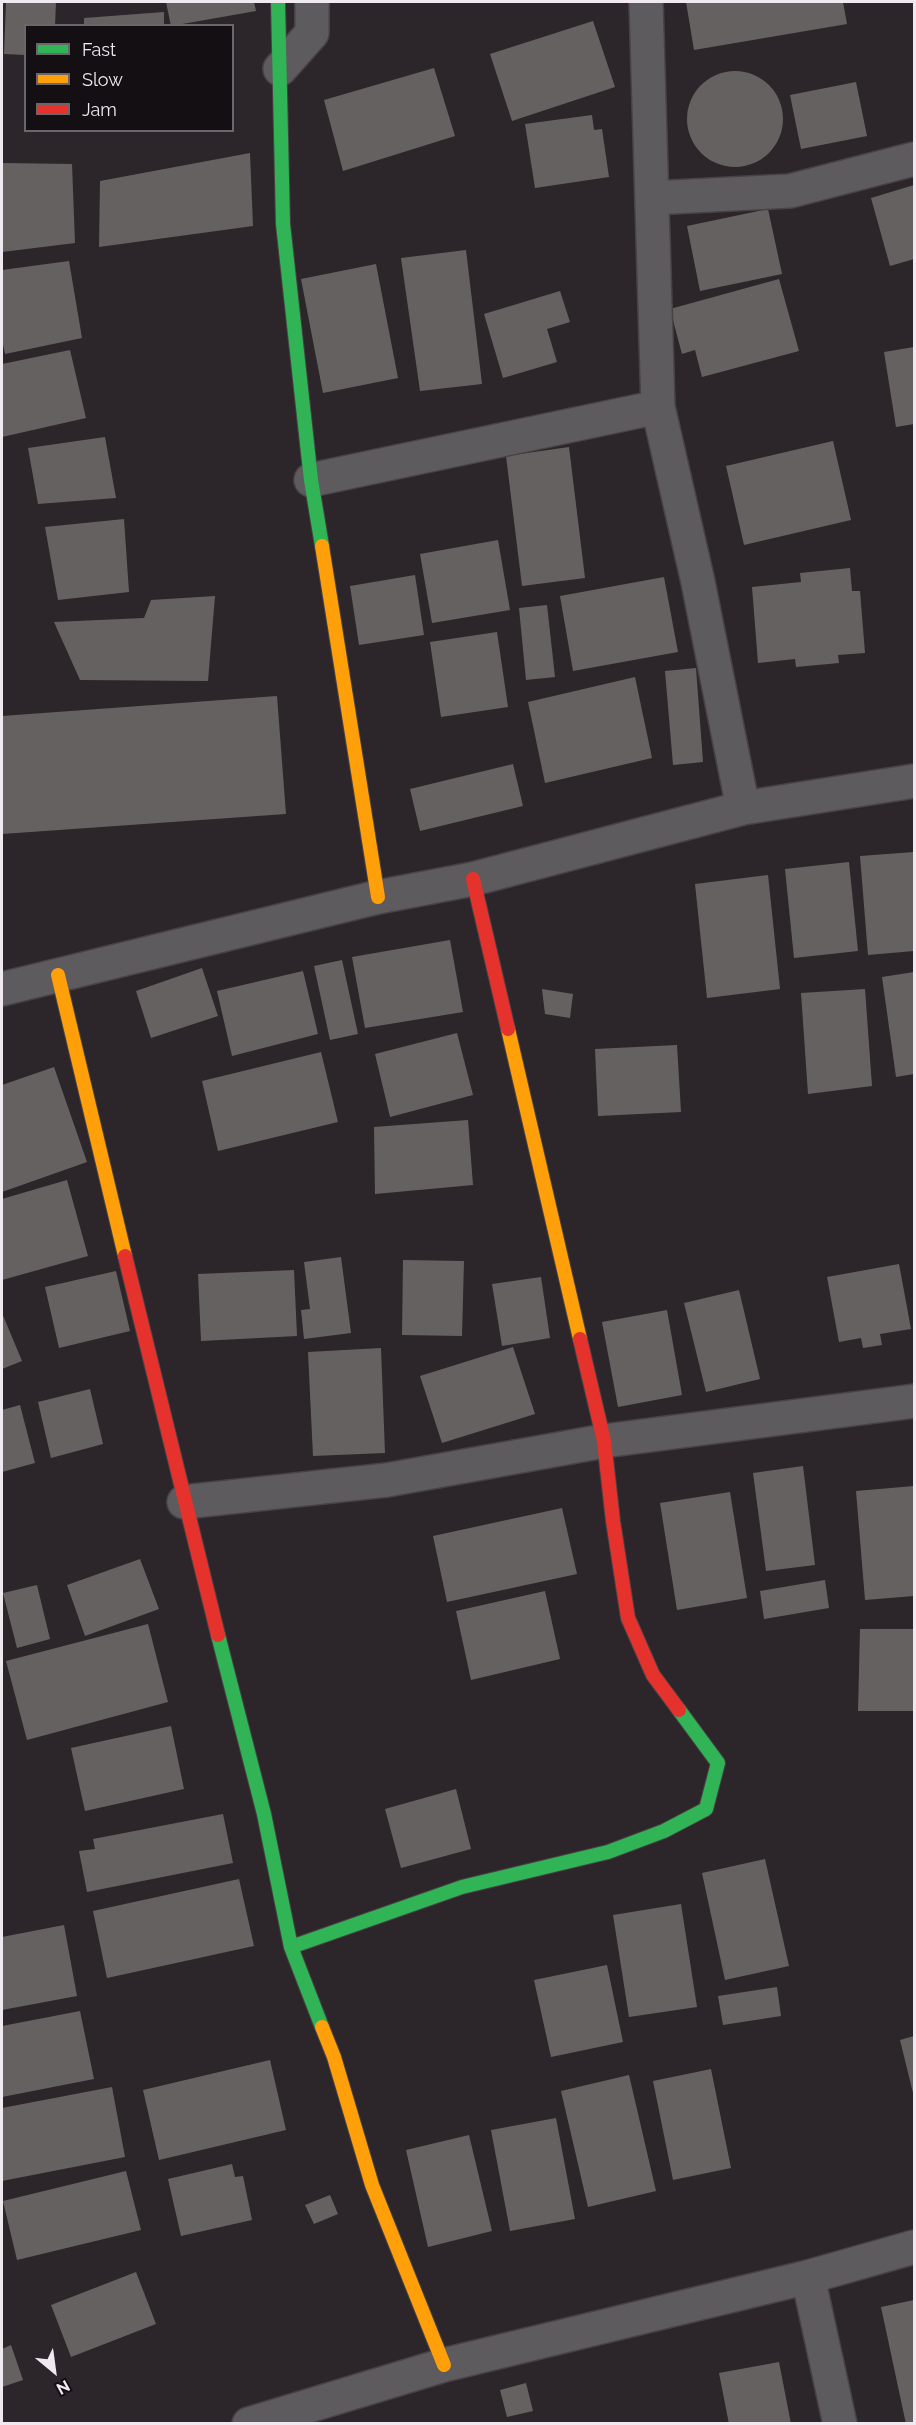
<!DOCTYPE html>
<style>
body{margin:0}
#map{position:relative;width:916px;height:2425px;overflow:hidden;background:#2c262b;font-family:Raleway,sans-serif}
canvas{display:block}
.frame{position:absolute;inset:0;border:3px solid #f0e9ef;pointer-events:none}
.legend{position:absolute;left:24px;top:24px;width:210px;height:108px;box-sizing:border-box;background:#130f13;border:2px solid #6b666b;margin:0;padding:8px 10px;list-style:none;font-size:18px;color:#f0e9ef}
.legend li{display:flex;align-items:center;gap:12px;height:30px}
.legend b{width:30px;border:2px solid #6b666b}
.north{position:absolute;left:24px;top:2341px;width:60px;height:60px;-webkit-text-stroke:4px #130f13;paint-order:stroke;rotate:151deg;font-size:16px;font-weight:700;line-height:24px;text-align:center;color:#f0e9ef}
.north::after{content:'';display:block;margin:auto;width:21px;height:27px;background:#f0e9ef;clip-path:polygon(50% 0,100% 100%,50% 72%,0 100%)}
</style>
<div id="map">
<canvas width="916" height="2425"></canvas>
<div class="frame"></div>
<ul class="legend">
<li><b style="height:8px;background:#30b455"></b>Fast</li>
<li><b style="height:8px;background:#ff9f0a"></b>Slow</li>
<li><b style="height:8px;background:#e5322d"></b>Jam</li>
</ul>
<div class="north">N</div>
</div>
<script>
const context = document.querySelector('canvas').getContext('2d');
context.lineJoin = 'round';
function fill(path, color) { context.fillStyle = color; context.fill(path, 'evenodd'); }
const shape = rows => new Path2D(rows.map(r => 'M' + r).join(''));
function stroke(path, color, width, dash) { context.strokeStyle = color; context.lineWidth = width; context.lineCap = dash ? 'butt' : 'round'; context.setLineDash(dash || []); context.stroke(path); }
const building = shape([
 [6,2,56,2,55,26,26,26,26,55,4,54],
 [166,2,254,2,256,11,171,26],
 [686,2,843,2,847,24,694,50],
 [164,12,164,26,84,26,84,18],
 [593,21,615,87,512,121,490,54],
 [434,68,455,136,343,171,324,100],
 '687 119a48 48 0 1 1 96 0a48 48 0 1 1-96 0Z',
 [856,82,867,136,801,149,790,95],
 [592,115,594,130,602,129,609,177,535,188,525,124],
 [250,153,253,226,99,247,100,181],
 [2,163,72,164,75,243,2,252],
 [914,185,914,259,890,266,871,198],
 [768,209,782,274,700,291,687,226],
 [466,250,482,384,420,391,401,258],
 [69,261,82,338,5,354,2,340,2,270],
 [376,264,398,378,323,393,301,279],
 [779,279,799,351,702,377,695,350,682,354,670,309],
 [560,291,570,322,547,329,557,362,503,378,484,314],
 [914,347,914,424,896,427,884,352],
 [70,350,86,418,2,437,2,364],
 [105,437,116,498,38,504,28,448],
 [833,441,851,520,744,545,726,466],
 [569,447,585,578,522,586,506,456],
 [124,519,129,592,58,600,45,527],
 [498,540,510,610,432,623,420,554],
 [850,568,852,591,860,591,865,653,838,655,839,663,796,667,795,659,758,663,752,587,801,582,800,573],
 [415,575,424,635,359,645,350,586],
 [664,577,678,652,573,671,560,596],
 [215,596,208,681,80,680,54,622,144,618,151,600],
 [547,605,555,677,526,680,519,608],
 [497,632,508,707,441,717,430,642],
 [696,668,703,762,673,765,665,671],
 [635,677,652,758,545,783,528,702],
 [277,696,286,814,2,834,2,716],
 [513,764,523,806,420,831,410,789],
 [914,852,914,951,868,955,860,856],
 [849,862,858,951,794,958,785,869],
 [768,875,780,989,707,998,695,884],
 [450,940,463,1012,365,1028,352,957],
 [342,960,358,1034,330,1040,314,966],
 [202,968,218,1016,151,1038,136,991],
 [303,971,318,1034,232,1056,217,991],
 [914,972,914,1074,896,1077,882,977],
 [542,989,573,994,570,1018,545,1014],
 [865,989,872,1086,808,1094,801,993],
 [457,1033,473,1095,390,1117,375,1054],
 [677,1045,681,1112,598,1116,595,1049],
 [321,1052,338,1122,218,1151,202,1081],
 [54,1067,87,1162,2,1192,2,1085],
 [468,1120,473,1185,375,1194,374,1127],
 [67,1180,88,1256,2,1280,2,1199],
 [341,1257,351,1333,304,1339,301,1310,310,1309,304,1262],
 [403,1260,464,1261,462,1336,402,1335],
 [899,1264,911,1329,880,1334,882,1345,863,1348,861,1338,839,1342,827,1277],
 [294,1270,297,1336,201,1341,198,1274],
 [116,1271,130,1331,59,1348,45,1287],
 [541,1277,550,1338,502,1346,492,1284],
 [739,1290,760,1379,706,1392,684,1303],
 [667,1310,682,1395,618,1407,602,1322],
 [2,1313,22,1361,2,1369],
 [513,1347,535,1414,442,1443,420,1376],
 [381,1348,385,1453,313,1456,308,1352],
 [90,1389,103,1444,51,1458,38,1402],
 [20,1405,35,1463,2,1472,2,1410],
 [803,1466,815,1565,766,1571,753,1473],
 [914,1486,914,1596,865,1600,856,1491],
 [730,1492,747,1598,677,1610,660,1503],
 [562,1508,577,1574,447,1602,433,1536],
 [140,1559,159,1609,85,1636,67,1585],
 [825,1580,829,1608,764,1619,760,1591],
 [37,1585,50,1639,17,1648,3,1593],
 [545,1591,560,1659,471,1680,456,1611],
 [148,1624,168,1702,27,1740,6,1661],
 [860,1629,914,1629,914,1711,858,1711],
 [171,1726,184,1789,85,1811,71,1748],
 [456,1789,471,1849,401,1868,385,1809],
 [223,1814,233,1863,87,1892,79,1851,95,1849,93,1839],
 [765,1859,789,1966,725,1980,702,1873],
 [239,1879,254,1946,107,1978,93,1911],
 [681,1904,697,2007,629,2017,613,1915],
 [64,1925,77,1996,2,2010,2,1937],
 [607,1965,623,2042,551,2057,534,1980],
 [777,1987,781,2016,723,2025,718,1996],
 [80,2011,94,2079,2,2097,2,2026],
 [914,2036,914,2097,900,2040],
 [270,2060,286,2130,159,2160,143,2090],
 [711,2069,731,2168,673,2180,653,2081],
 [629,2075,656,2191,588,2207,561,2091],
 [112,2087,125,2157,2,2181,2,2108],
 [556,2118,575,2219,510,2231,491,2130],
 [469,2135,492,2231,428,2247,406,2150],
 [232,2164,235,2177,243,2176,252,2220,181,2236,168,2179],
 [126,2171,141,2230,17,2260,3,2201],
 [330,2195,338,2214,314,2224,305,2205],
 [136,2272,156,2324,71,2357,51,2305],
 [914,2300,914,2424,906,2424,881,2307],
 [11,2345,23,2380,2,2387,2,2349],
 [779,2362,791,2424,729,2424,719,2373],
 [526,2383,533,2411,507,2417,500,2390]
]);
const street = shape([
 [646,2,658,407,698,582,743,808],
 [280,69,312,33,312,2],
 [652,198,790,191,914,159],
 [311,480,658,407],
 [2,989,378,897,473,879,743,808,914,781],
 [184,1502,387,1480,604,1441,914,1401],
 [808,2277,840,2424],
 [249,2424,444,2365,808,2277,914,2247]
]);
const fast = shape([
 [278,2,283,224,311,480,322,546],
 [218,1635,264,1814,291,1947,322,2027],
 [291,1947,462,1887,608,1852,664,1831,706,1809,718,1763,679,1710]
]);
const slow = shape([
 [322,546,378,897],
 [58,975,125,1256],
 [508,1029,580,1339],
 [322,2027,334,2057,372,2185,444,2365]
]);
const jam = shape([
 [473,879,508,1029],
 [125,1256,218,1635],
 [580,1339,604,1441,613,1521,628,1618,653,1675,679,1710]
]);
fill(building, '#666161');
stroke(street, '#474246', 36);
stroke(fast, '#474246', 16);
stroke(slow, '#474246', 16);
stroke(jam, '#474246', 16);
stroke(street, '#5e5b5e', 33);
stroke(fast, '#30b455', 14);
stroke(slow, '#ff9f0a', 14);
stroke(jam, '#e5322d', 14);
</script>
